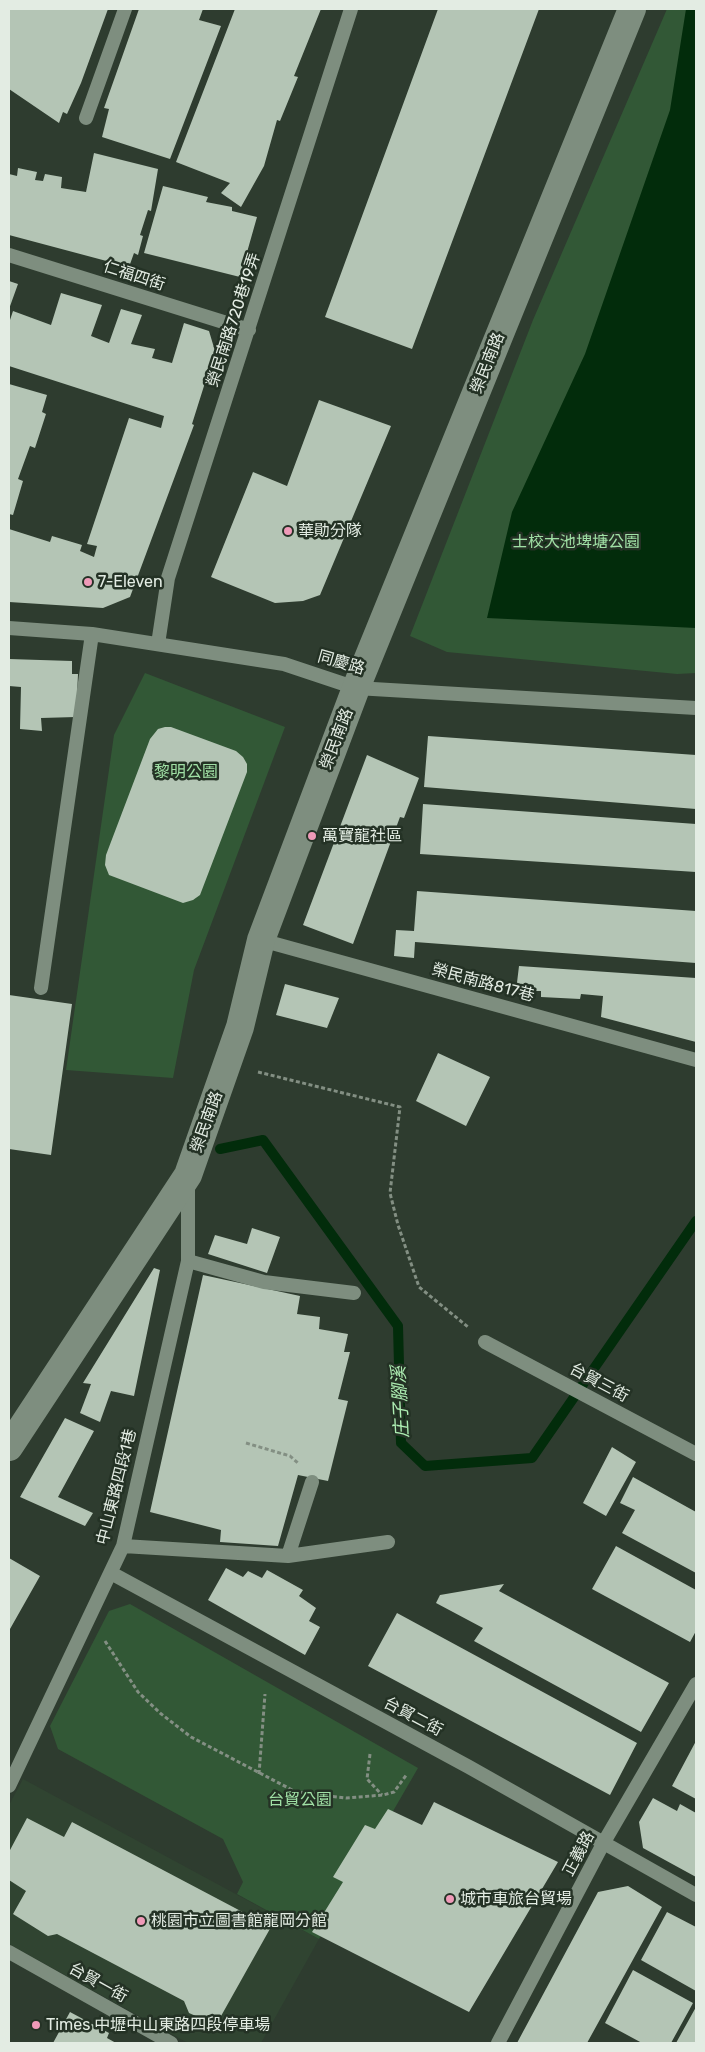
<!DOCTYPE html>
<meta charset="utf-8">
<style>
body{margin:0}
#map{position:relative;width:705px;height:2052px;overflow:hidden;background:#2e3c2f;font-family:Rubik,sans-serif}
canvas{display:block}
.frame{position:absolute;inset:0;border:10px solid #e3ece3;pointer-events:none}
</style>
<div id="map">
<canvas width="705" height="2052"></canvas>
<div class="frame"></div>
</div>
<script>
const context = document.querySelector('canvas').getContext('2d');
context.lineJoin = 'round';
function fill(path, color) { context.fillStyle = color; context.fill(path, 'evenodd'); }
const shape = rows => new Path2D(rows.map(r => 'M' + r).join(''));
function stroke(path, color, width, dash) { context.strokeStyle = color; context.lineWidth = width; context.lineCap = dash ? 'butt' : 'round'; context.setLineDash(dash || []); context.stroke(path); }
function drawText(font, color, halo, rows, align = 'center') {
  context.font = font + ' Rubik,"Noto Sans TC",sans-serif'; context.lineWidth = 5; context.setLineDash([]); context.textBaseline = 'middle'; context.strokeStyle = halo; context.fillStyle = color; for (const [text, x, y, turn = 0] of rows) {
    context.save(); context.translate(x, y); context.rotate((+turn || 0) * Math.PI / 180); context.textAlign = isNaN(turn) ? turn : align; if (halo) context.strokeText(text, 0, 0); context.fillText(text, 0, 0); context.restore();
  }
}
const built = shape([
 [23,1779,319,1939,261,2043,188,2043,9,1944,9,1805]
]);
const green = shape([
 [667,9,696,9,696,673,677,674,447,652,410,636,533,320],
 [145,673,285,727,194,970,173,1078,66,1070,114,735],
 [130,1604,418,1768,319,1939,237,1894,243,1882,223,1839,58,1749,50,1726,109,1611]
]);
const water = shape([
 [686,9,696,9,696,628,487,618,512,512,585,354,670,110]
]);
const stream = shape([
 [220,1149,263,1140,398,1326,401,1443,425,1466,532,1458,696,1221]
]);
const building = shape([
 [10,9,108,9,81,83,67,114,63,112,59,123,9,89],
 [139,9,203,9,199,20,221,26,170,159,102,137,109,109,104,108],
 [235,9,321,9,294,76,298,77,280,121,277,120,264,166,241,207,221,193,230,183,176,162],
 [438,9,539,9,412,349,325,317],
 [94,153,158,169,151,211,148,210,140,235,143,236,138,255,134,253,129,267,9,235,9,174,17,176,18,168,37,172,35,180,43,181,45,174,62,177,61,188,86,192],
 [163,186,208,197,206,202,232,207,232,211,257,217,240,277,144,253],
 [9,281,18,284,9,309],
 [61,293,102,305,91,336,109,343,121,309,142,315,131,344,155,349,152,358,172,363,184,323,209,331,215,351,192,424,194,425,130,597,103,608,9,602,9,529,50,542,52,536,82,545,80,551,94,557,97,546,87,544,129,418,161,428,164,416,9,366,9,323,13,311,51,325],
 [9,384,47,395,42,412,46,414,35,448,30,446,18,479,23,481,13,515,9,514],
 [319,400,391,426,320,595,303,601,275,603,211,577,253,472,287,486],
 [9,659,72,661,72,674,78,674,76,717,41,718,42,731,20,729,21,687,9,686],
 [165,727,171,727,236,751,243,757,247,764,247,772,200,895,193,900,183,903,109,875,105,865,106,855,150,739,158,729],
 [428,736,696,755,696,809,424,787],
 [367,755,419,778,404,818,400,817,353,944,303,925],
 [423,804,696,824,696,872,420,854],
 [417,891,696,911,696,963,415,942,414,958,394,956,396,930,414,931],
 [519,966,696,978,696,1042,601,1017,603,996,581,994,580,999,541,997,541,991,516,991],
 [285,984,339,998,327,1028,276,1015],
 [9,995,72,1004,51,1155,9,1149],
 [438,1053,490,1077,466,1126,416,1101],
 [252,1228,280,1237,267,1273,208,1254,215,1235,247,1244],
 [154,1268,160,1270,134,1396,111,1391,100,1422,80,1413,91,1384,83,1383],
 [203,1275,300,1296,297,1314,320,1317,319,1329,348,1334,344,1352,350,1352,338,1399,348,1401,328,1481,298,1475,278,1546,220,1542,221,1530,150,1512],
 [65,1418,94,1431,58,1497,93,1513,85,1526,20,1497],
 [612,1447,636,1462,606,1516,583,1503],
 [633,1477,696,1512,696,1573,622,1533,635,1510,620,1503],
 [616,1546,696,1590,696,1631,690,1642,592,1589],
 [9,1558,40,1576,10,1629,9,1628],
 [226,1568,243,1577,248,1571,262,1578,267,1570,303,1590,299,1596,316,1608,309,1621,320,1627,305,1655,208,1600],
 [504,1584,499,1591,669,1683,641,1732,474,1641,483,1628,436,1603,440,1595],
 [397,1613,637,1743,610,1795,368,1666],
 [696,1741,696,1799,672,1786],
 [653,1798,677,1811,680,1804,696,1813,696,1877,643,1848,639,1822],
 [434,1802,558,1862,469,2012,312,1932,343,1882,333,1877,365,1825,375,1829,388,1809,422,1825],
 [27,1818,64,1837,72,1822,271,1927,216,2025,189,2013,184,2001,57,1934,48,1936,13,1914,26,1891,9,1880,9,1852],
 [628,1886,662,1907,587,2043,517,2043,598,1892],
 [667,1912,696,1927,696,1991,641,1960],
 [633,1970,693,2003,671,2043,642,2043,605,2023],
 [696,2007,696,2043,676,2043],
 [70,2012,109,2033,107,2038,116,2043,53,2043]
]);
const path = shape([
 [258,1072,400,1107,390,1193,398,1225,419,1287,468,1327],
 [246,1443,290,1456,299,1464],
 [105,1641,138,1692,160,1713,191,1737,296,1792,346,1798,383,1795,394,1792,407,1774],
 [370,1754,367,1779,382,1795],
 [259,1774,265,1694]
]);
const service = shape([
 [86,118,125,9],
 [9,255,249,330],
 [9,628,92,634,284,664,356,688,696,708],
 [158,644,168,578,351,9],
 [261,940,696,1060],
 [41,988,92,634],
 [188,1261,264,1282,354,1293],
 [485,1342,696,1454],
 [123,1546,288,1556,388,1542],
 [288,1556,312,1482],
 [111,1573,469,1767,696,1895],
 [9,1786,123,1546,188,1261,188,1181],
 [9,1952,171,2043],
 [498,2043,604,1842,696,1684]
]);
const minor = shape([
 [9,1447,188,1175,240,1027,261,940,356,688,632,9]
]);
const markers = [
 [288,531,5,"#ef9ab8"],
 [88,582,5,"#ef9ab8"],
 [312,836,5,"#ef9ab8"],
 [450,1899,5,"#ef9ab8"],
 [141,1921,5,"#ef9ab8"],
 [36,2025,5,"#ef9ab8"]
];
const streetNames = [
 ["仁福四街",134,276,18],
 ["榮民南路720巷19弄",234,320,-72],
 ["榮民南路",488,363,-68],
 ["同慶路",341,663,16],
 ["榮民南路",337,739,-69],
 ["榮民南路817巷",483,983,15],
 ["榮民南路",207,1122,-70],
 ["台貿三街",599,1383,28],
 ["中山東路四段1巷",117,1487,-76],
 ["台貿二街",413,1717,28],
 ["正義路",579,1854,-62],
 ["台貿一街",98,1983,29]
];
const poiNames = [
 ["華勛分隊",298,531],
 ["7-Eleven",98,582],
 ["萬寶龍社區",322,836],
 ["城市車旅台貿場",460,1899],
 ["桃園市立圖書館龍岡分館",151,1921],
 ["Times 中壢中山東路四段停車場",46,2025]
];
const parkNames = [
 ["士校大池埤塘公園",576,542],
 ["黎明公園",186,772],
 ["台貿公園",300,1800]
];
const waterNames = [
 ["庄子腳溪",401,1402,-93]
];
fill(built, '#304431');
fill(green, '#325836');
fill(water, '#022c0b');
stroke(stream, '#022c0b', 10);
fill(building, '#b4c5b5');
stroke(path, '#838f83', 3, [4, 2.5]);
stroke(service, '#7e8e7f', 14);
stroke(minor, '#7e8e7f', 28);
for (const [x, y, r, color] of markers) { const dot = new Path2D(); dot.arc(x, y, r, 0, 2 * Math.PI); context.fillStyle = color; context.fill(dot); stroke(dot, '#243225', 2); }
drawText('16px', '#e3ece3', '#243225', streetNames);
drawText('16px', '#e3ece3', '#243225', poiNames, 'left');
drawText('16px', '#a0e0a5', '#243225', parkNames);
drawText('italic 18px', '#acecb1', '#243225', waterNames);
</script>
